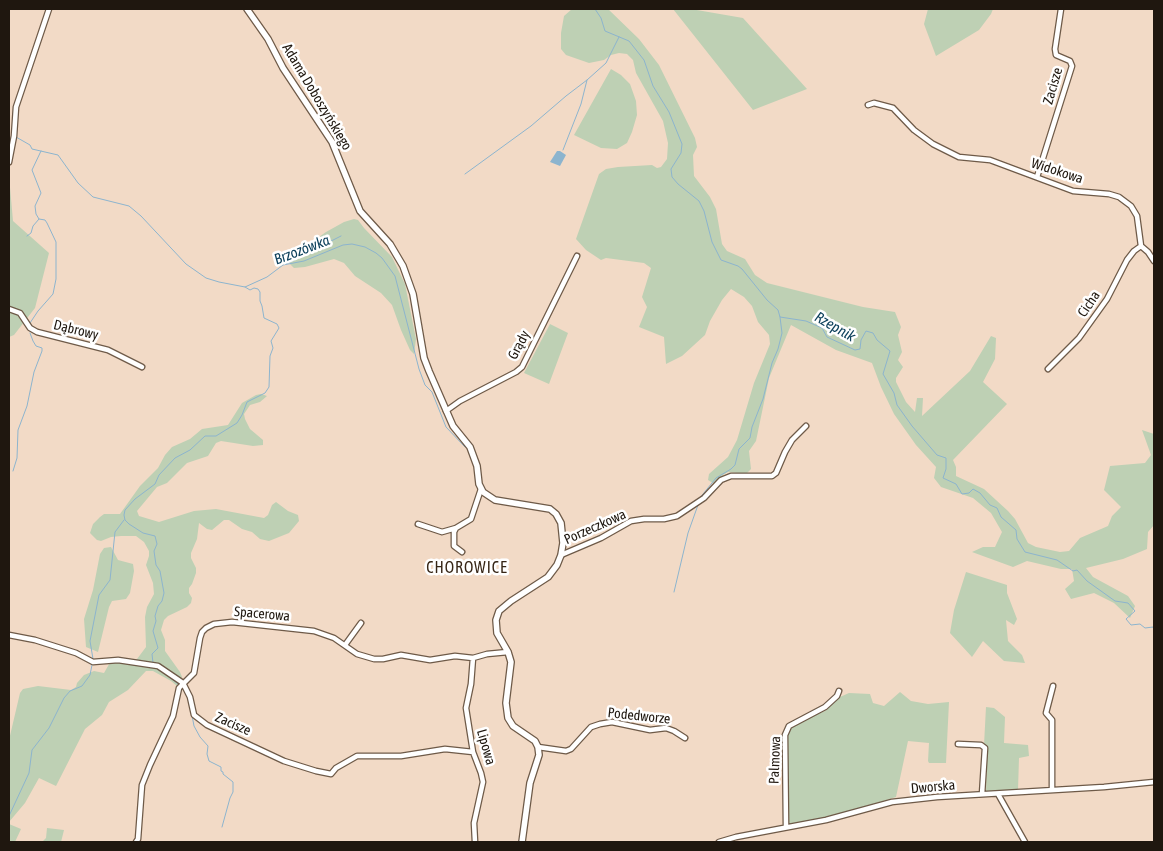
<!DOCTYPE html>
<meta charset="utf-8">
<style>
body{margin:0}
#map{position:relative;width:1163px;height:851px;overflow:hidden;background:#f2dac6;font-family:"Asap Condensed",sans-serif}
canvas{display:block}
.frame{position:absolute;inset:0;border:10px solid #1f170f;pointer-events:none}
</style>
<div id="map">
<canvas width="1163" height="851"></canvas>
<div class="frame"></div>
</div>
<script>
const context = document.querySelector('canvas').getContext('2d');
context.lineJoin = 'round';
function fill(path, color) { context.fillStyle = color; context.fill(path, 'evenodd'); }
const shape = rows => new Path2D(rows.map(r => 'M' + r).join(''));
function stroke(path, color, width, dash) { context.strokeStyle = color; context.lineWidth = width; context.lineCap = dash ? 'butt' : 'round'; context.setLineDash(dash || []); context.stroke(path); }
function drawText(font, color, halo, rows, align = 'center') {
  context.font = font + ' "Asap Condensed",sans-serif'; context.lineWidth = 5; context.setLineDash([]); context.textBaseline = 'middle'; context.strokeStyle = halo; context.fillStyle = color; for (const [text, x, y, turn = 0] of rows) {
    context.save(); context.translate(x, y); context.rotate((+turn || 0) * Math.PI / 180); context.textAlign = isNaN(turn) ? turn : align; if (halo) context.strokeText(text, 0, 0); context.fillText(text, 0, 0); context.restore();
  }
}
const green = shape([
 [572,9,608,9,639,39,659,65,695,138,697,147,693,155,694,176,710,197,716,209,722,244,727,251,745,259,755,275,767,283,863,307,895,312,901,327,898,335,902,352,898,360,903,367,896,378,896,382,906,402,915,412,917,398,923,398,922,416,970,371,991,336,996,338,995,359,983,382,1007,404,953,460,956,467,956,476,984,489,1008,511,1015,519,1028,543,1036,547,1060,552,1069,551,1080,538,1108,526,1112,516,1121,507,1104,490,1110,466,1145,463,1151,455,1142,430,1154,434,1154,525,1148,532,1147,549,1123,559,1086,568,1093,577,1128,596,1135,606,1130,618,1114,603,1094,593,1071,599,1065,589,1074,581,1072,569,1061,569,1027,561,1013,567,972,552,983,547,995,547,1002,532,991,513,973,498,941,487,934,478,936,467,916,445,894,414,881,387,872,363,836,350,791,325,769,378,756,441,749,451,751,469,746,474,728,472,723,475,716,485,708,480,709,474,728,457,737,440,754,383,770,344,769,335,758,322,752,306,744,297,731,289,722,300,710,321,705,335,682,356,666,364,664,337,639,327,647,307,642,297,651,268,644,263,606,258,601,260,586,250,576,239,599,174,606,169,618,167,652,165,657,168,661,167,667,159,668,143,663,121,636,73,633,60,627,54,619,53,611,55,604,60,589,63,566,55,561,49,561,33,564,16],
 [673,9,691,9,743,18,807,89,753,110],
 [928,9,993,9,991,14,979,30,936,56,924,24],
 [611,69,621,75,630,84,636,101,637,115,632,132,627,143,617,149,601,148,574,135],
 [9,176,13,221,49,253,35,308,14,335,9,337],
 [354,219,358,220,364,228,392,257,405,284,416,339,414,354,410,350,401,330,392,305,381,293,355,276,344,263,334,259,305,267,294,268,289,263,299,251,326,232,344,222],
 [550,324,568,333,549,384,524,373],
 [261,394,267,396,260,402,250,405,244,414,245,419,250,429,263,440,263,445,253,446,221,441,216,443,208,456,187,463,167,483,157,487,137,511,139,516,159,522,194,511,216,509,264,518,268,515,272,505,276,502,288,511,298,515,299,521,289,533,269,541,260,539,252,532,242,529,229,520,224,520,212,530,207,529,199,523,197,539,191,553,191,558,196,568,196,573,192,584,189,588,189,593,192,598,191,603,187,607,168,616,164,620,161,630,165,640,165,651,180,672,182,677,177,686,171,681,153,671,146,671,128,690,109,702,102,715,85,729,56,786,39,778,25,803,9,822,9,740,20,693,23,689,38,686,71,690,76,687,77,683,84,675,94,671,104,673,112,659,132,661,137,659,146,647,145,617,147,607,154,594,153,583,146,565,149,556,149,551,144,542,136,536,121,536,111,537,101,541,97,540,90,533,93,524,100,517,104,514,120,514,140,486,158,468,165,455,172,447,190,439,202,429,228,425,242,403,256,395],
 [111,547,118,560,133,564,134,571,130,593,126,599,112,601,109,607,98,652,86,647,84,619,93,590,100,554,104,548],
 [966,572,1007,585,1007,593,1017,619,1014,625,1006,620,1008,641,1022,655,1025,663,1004,661,983,641,972,657,950,633,954,610],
 [900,692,911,701,928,704,949,702,946,763,929,763,928,761,929,743,908,741,896,797,817,821,789,825,787,823,786,738,788,731,793,724,825,711,840,697,849,693,870,694,873,703,884,706],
 [986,707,994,708,1005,717,1004,743,1028,745,1029,756,1019,758,1018,790,986,793,987,748,984,745],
 [9,824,21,829,15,842,9,842],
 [47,828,64,830,61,842,42,842,46,838]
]);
const water = shape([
 [557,151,560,151,566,155,560,166,550,162]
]);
const stream = shape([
 [595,9,601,18,605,31,629,41,644,60,653,86,669,112,682,144,681,153,671,169,672,177,678,184,699,201,704,211,712,242,721,260,738,266,742,269,767,300,778,310,780,317,806,321,822,328,827,337,855,350,860,349,861,340,866,331,873,333,877,340,890,351,883,374,894,393,897,405,912,426,937,455,946,458,946,469,943,478,956,484,962,494,969,493,973,489,980,493,990,505,997,508,1001,517,1016,530,1017,539,1025,552,1057,560,1073,571,1077,570,1087,581,1115,601,1128,603,1135,611,1126,619,1131,625,1140,624,1145,628,1153,627,1154,630],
 [16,137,30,145,32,149,58,155,78,183,93,197,129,206,141,216,186,264,206,278,219,282,245,287,267,277,283,265,304,261,343,245,352,244,365,247,376,253,382,258,395,276,419,369,425,385,432,392,446,427,465,447],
 [563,150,581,104,587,80],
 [465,174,531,126,566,96,587,80,606,63,619,37],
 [27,236,31,233,33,226,39,219,36,214,35,206,41,193,32,170,41,151],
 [286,264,341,236],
 [30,323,38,311,53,294,56,279,56,242,47,223,45,220,39,219],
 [13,471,17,458,18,430,27,406,34,372,42,351,42,348,36,346,33,341,30,333],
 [699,499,716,478,731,469,735,465,739,449,750,438,752,427,763,399,772,363,778,349,782,333,780,317],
 [674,592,688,533,698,505],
 [93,659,90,641,99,595,110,580,115,532,124,520],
 [153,663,152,654,158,648,153,631,156,621,155,616,158,606,162,601,164,593,160,571,156,565,154,551,157,544,155,536,143,533,129,524,125,520,124,515,125,510,135,499,155,484,159,475,175,458,190,450,205,436,216,436,237,423,242,415,247,402,265,393,269,387,270,356,273,348,271,341,279,328,277,324,264,318,262,306,260,301,260,292,258,289,254,288,250,290,245,287],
 [156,668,164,673],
 [167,675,178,684],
 [191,710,194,726,200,737,208,746,207,754,209,761,221,767,221,771,223,772,223,774,233,782,233,792,230,798,222,827],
 [9,816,29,773,32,750,49,728,64,698,70,691,82,686,90,675,92,665]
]);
const minor = shape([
 [868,105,874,103,893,108,914,130,933,144,959,157,990,160,1073,191,1109,194,1119,197,1131,206,1137,216,1141,246,1148,252,1154,261],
 [9,162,14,136,16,107,49,9],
 [1037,177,1072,66,1070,61,1056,55,1055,49,1061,9],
 [9,309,20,313,30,328,37,332,108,350,142,367],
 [1048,369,1079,338,1107,299,1127,260,1134,251,1141,246],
 [446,411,460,401,516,372,522,367,577,256],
 [418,524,442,532,456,528],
 [462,552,454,546,454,532,456,528,471,519,481,489],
 [561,555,601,538,631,521,644,519,664,519,677,516,704,498,721,480,731,476,772,476,776,473,785,452,792,440,806,426],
 [9,635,35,640,76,653,93,662,118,660,158,666,183,683,190,697,194,715,207,725,284,761,316,771,331,774,336,768,357,756,401,756,445,749,473,752],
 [345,645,361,623],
 [473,658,471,684,466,708,473,752,481,773,483,782,474,823,475,842],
 [958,744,981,745,985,748,982,794],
 [538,747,566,751,571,749,591,727,600,724,612,722,650,730,666,728,674,731,685,738],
 [1052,790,1052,720,1046,713,1053,686],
 [998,794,1025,842],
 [786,827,785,735,789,726,825,707,837,696,839,691],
 [136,842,138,839,142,785,150,765,173,716,179,688,194,673,200,638,202,632,206,628,214,624,232,622,314,631,334,638,357,654,374,659,383,659,401,655,430,660,455,656,473,658,487,654,508,652],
 [719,842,736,837,826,820,892,802,937,797,1104,787,1154,782]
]);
const tertiary = shape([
 [247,9,268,39,283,68,332,142,360,211,390,244,403,266,413,294,424,358,429,371,453,426,470,447,477,466,479,484,483,492,495,500,550,509,556,514,561,523,563,543,561,555,557,565,548,577,511,601,499,611,496,620,497,633,508,652,511,662,506,703,508,718,513,726,535,741,538,747,539,755,530,783,522,842]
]);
const streetNames = [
 ["Zacisze",1053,86,-74],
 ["Adama Doboszyńskiego",317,97,59],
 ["Widokowa",1057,171,18],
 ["Cicha",1089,304,-56],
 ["Dąbrowy",76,330,14],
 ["Grądy",519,345,-62],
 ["Porzeczkowa",595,527,-24],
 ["Spacerowa",262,614,5],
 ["Podedworze",639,716,6],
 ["Zacisze",233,724,24],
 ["Lipowa",486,747,74],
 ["Palmowa",775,760,-88],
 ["Dworska",933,787,-5]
];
const waterNames = [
 ["Brzozówka",302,250,-21],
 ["Rzepnik",835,327,30]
];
const quarterNames = [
 ["CHOROWICE",467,568]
];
fill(green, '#bed0b4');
fill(water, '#8cb4ce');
stroke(stream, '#8cb4ce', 1);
stroke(minor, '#6e5a48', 7);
stroke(tertiary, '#6e5a48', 8);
stroke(minor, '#fff', 4.5);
stroke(tertiary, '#fff', 5.5);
drawText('14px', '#1f170f', '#fff', streetNames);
drawText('italic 15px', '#0e415c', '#fff', waterNames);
context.letterSpacing = '1px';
drawText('16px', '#362515', '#fff', quarterNames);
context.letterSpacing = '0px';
</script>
